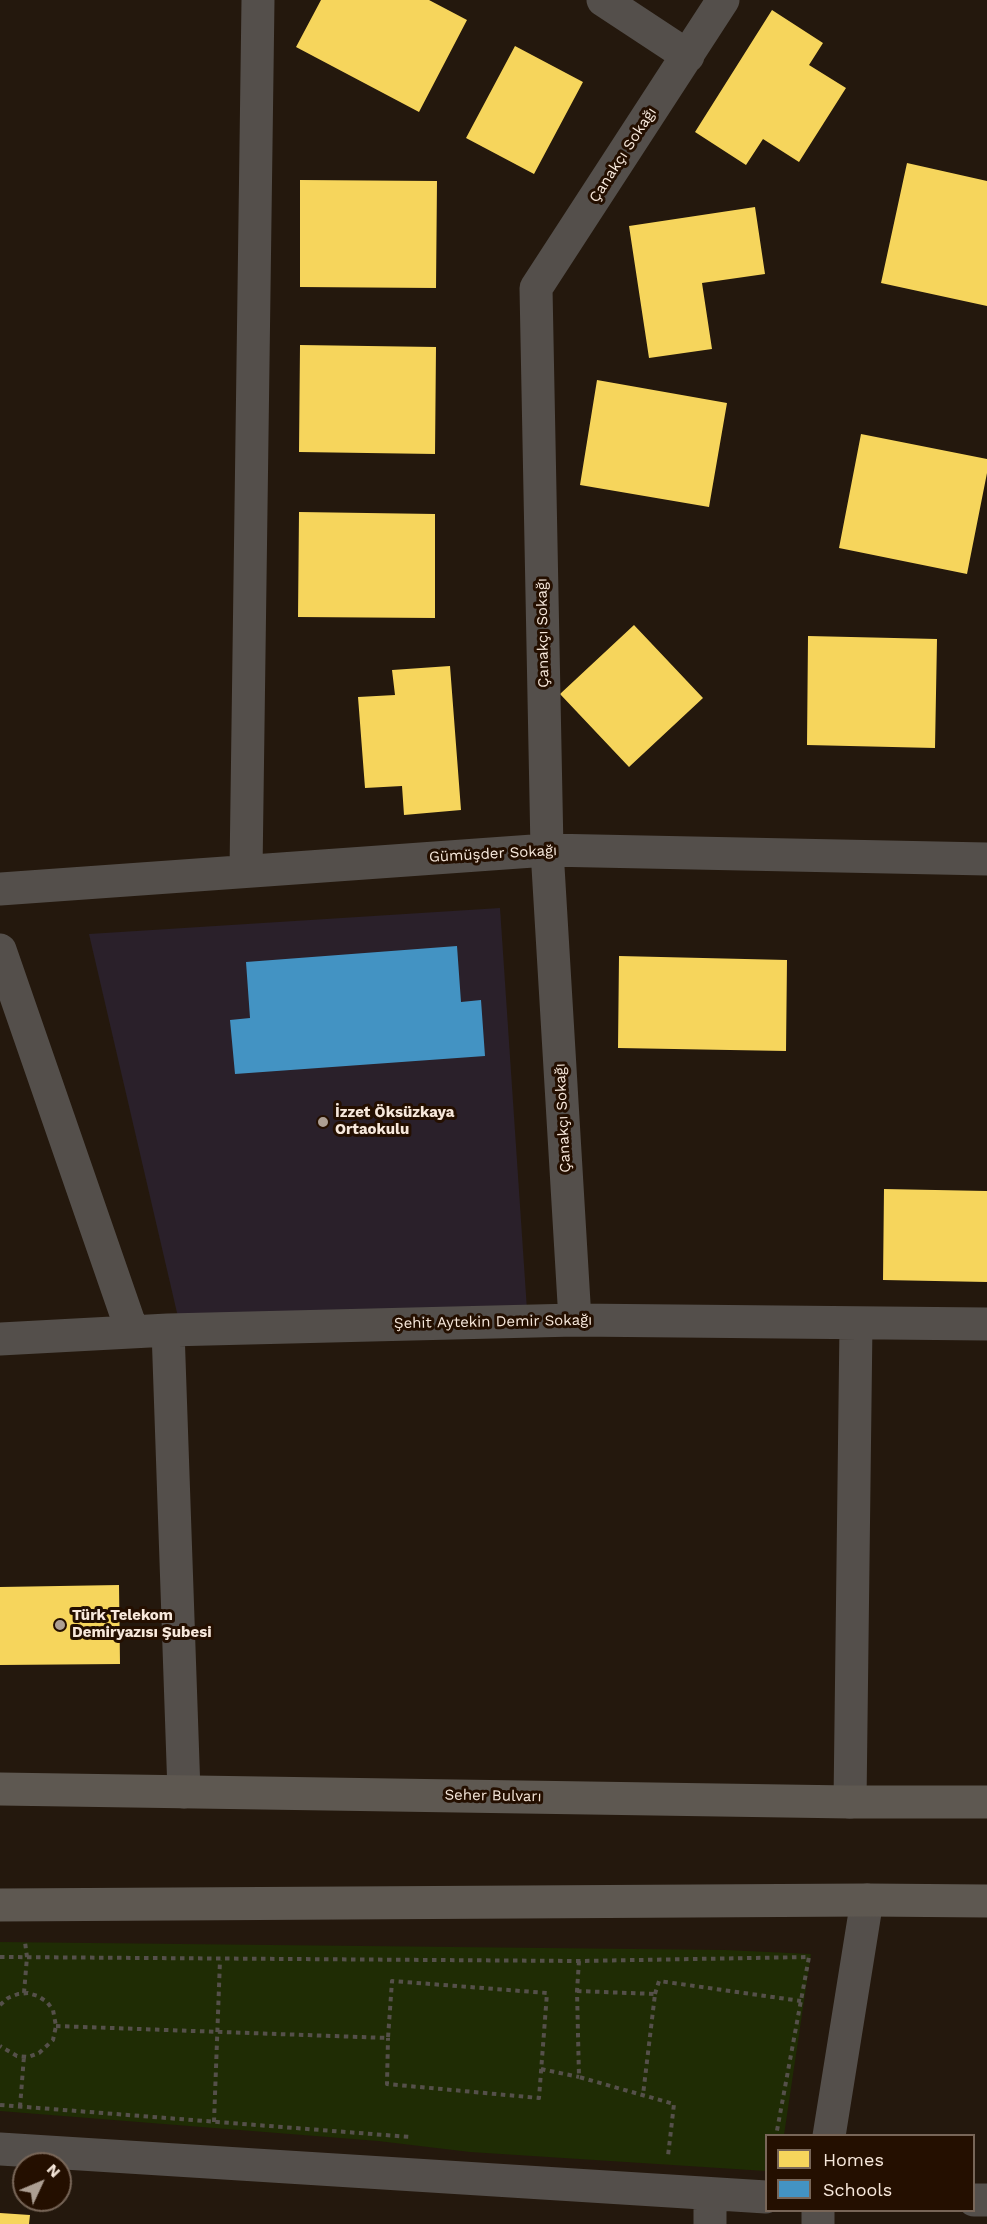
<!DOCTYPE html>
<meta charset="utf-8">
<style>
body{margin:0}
#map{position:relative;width:987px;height:2224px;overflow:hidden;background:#24180d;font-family:"Work Sans",sans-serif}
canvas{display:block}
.legend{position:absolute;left:765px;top:2134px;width:210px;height:78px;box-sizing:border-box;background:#240f00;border:2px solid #786658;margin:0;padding:8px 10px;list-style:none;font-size:18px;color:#f7e8db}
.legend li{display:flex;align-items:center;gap:12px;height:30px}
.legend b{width:30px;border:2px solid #786658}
.north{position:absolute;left:12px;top:2152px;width:60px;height:60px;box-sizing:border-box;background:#240f00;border:2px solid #786658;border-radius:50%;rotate:46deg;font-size:16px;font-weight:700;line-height:24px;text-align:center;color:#f7e8db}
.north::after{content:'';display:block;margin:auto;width:21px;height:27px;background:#ad9f93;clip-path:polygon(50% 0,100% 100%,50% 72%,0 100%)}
</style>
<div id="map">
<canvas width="987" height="2224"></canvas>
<ul class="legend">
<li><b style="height:16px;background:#f6d55c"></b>Homes</li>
<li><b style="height:16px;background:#4393c3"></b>Schools</li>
</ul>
<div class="north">N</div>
</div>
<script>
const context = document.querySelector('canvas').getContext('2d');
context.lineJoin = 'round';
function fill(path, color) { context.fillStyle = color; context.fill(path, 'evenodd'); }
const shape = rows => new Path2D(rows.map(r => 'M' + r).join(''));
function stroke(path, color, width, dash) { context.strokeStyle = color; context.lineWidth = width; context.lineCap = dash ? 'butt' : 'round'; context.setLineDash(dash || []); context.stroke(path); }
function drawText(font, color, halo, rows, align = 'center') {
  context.font = font + ' "Work Sans",sans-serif'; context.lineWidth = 6; context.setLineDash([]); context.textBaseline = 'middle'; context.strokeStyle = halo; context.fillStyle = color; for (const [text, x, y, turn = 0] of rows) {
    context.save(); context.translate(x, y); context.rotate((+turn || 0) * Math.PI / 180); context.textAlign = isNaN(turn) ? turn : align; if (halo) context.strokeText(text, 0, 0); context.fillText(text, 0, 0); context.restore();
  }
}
const education = shape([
 [500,908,527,1310,178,1317,89,934]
]);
const green = shape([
 [0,1942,726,1950,811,1954,784,2135,766,2136,766,2171,470,2152,378,2141,0,2111]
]);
const homes = shape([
 [321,0,429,0,467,20,419,112,296,47],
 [772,10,823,43,809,65,846,88,799,162,763,139,746,165,695,132],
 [515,46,583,82,534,174,466,138],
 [907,163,987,181,987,306,881,283],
 [300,180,437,181,436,288,300,287],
 [755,207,765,274,702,283,712,349,649,358,629,226],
 [300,345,436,347,435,454,299,452],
 [597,380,727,403,709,507,580,485],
 [861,434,987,459,987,473,967,574,839,548],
 [299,512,435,514,435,618,298,617],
 [634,625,703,698,629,767,560,694],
 [808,636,937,639,935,748,807,745],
 [450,666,461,810,404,815,402,786,365,788,358,697,395,695,392,670],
 [619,956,787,960,786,1051,618,1048],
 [884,1189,987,1191,987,1282,883,1280],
 [119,1585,120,1664,0,1665,0,1587],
 [0,2213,30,2215,29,2224,0,2224]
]);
const schools = shape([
 [457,946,461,1002,481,1000,485,1056,235,1074,230,1020,250,1018,246,962]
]);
const path = shape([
 [0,1957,579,1961,809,1957,776,2136],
 [579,1961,577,1991,579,2077,674,2104,668,2156],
 [577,1991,655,1994,643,2095],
 [24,1993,27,1957,25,1942],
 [655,1994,659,1981,801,2001],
 [0,2005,8,1998,18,1994,28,1993,38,1996,47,2002,53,2010,56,2026,53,2040,39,2053,28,2057,17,2056,0,2046],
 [56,2026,388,2038,392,1981,547,1993,539,2098,387,2084,388,2038],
 [541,2069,579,2077],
 [0,2105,410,2137],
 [20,2107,24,2056],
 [214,2122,220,1960]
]);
const minor = shape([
 [603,0,688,56],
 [246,871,258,0],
 [0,889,547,850,987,859],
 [0,950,132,1331],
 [575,1320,547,850,536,288,723,0],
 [168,1330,184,1792],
 [0,1339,168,1330,575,1320,987,1324],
 [850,1802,856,1323],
 [829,2136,867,1900],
 [0,2149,766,2197],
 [710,2194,710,2224],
 [974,2200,987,2200],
 [818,2224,818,2210]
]);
const major = shape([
 [0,1789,850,1802,987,1802],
 [0,1905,867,1900,987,1901]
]);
const markers = [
 [323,1122,6,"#ad9f93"],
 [60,1625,6,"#ad9f93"]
];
const streetNames = [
 ["Çanakçı Sokağı",623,155,-57],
 ["Çanakçı Sokağı",543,633,-91],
 ["Gümüşder Sokağı",493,854,-3],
 ["Çanakçı Sokağı",563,1118,-93],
 ["Şehit Aytekin Demir Sokağı",493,1322,-1],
 ["Seher Bulvarı",493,1796,1]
];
const poiNames = [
 ["İzzet Öksüzkaya",335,1113],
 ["Ortaokulu",335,1130],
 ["Türk Telekom",72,1616],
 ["Demiryazısı Şubesi",72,1633]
];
fill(education, '#2a202a');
fill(green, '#1f2c04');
fill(homes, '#f6d55c');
fill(schools, '#4393c3');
stroke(path, '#55504a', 4, [4.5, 4.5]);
stroke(minor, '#544f4b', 33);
stroke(major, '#5e5851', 33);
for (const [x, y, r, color] of markers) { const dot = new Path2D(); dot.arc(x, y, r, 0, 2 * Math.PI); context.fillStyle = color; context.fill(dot); stroke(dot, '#240f00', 2); }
drawText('15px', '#f7e8db', '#240f00', streetNames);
drawText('bold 15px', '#f7e8db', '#240f00', poiNames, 'left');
</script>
